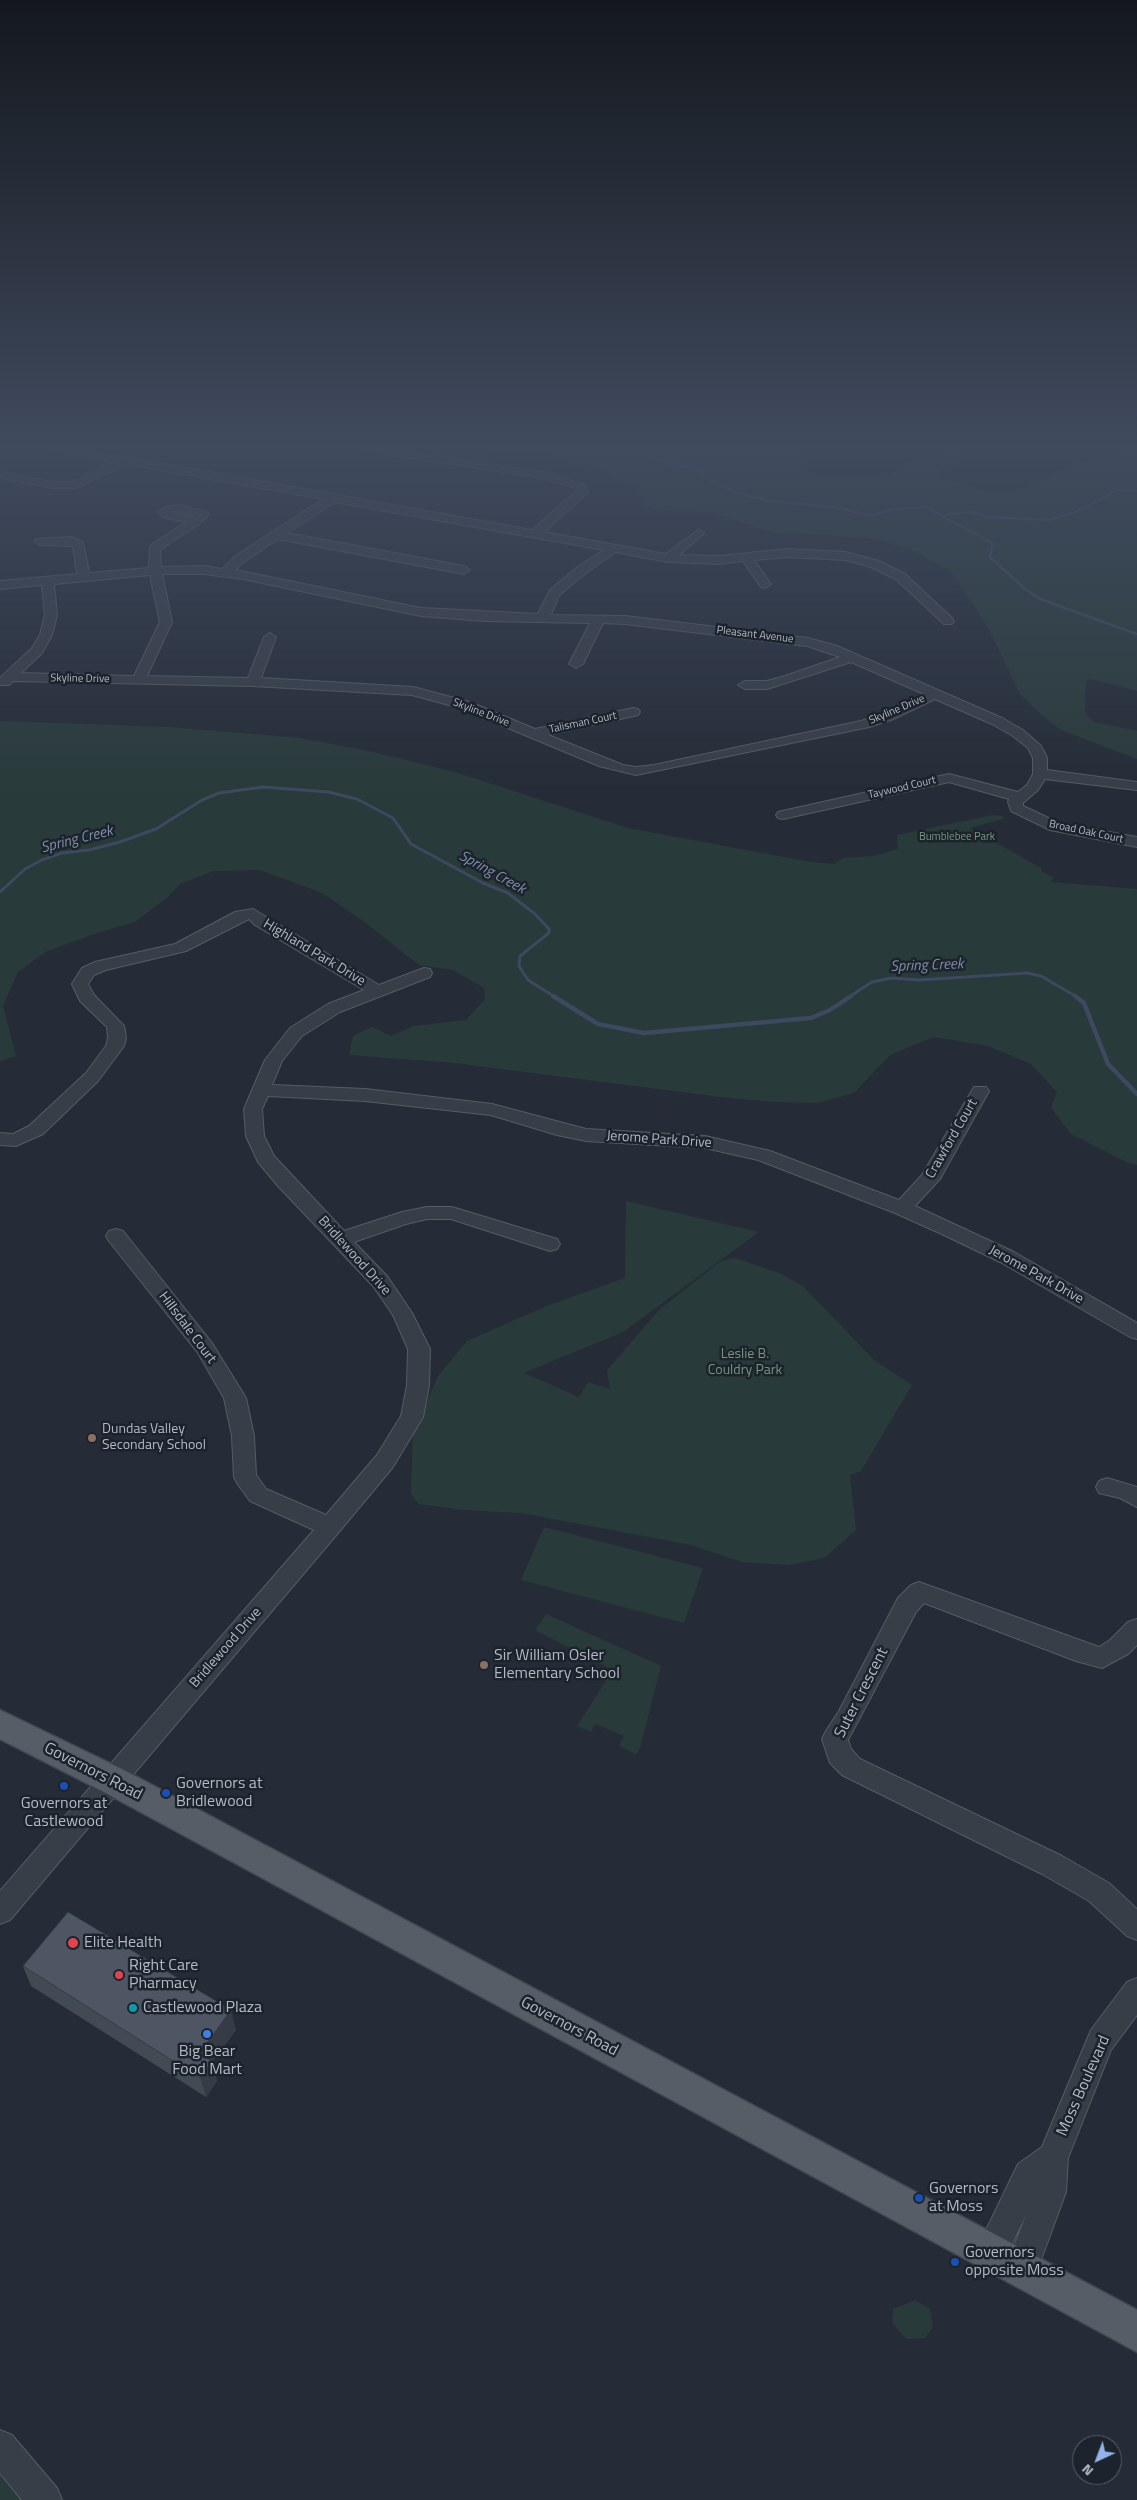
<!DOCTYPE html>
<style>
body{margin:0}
#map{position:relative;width:1137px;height:2500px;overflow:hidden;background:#252c37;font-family:"Titillium Web",sans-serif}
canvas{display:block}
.north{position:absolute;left:1072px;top:2435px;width:50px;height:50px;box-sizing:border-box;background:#1d232c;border:1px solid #595f69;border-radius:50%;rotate:223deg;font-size:14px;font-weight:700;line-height:20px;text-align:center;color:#b3b9c4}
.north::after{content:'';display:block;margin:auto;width:18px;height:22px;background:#92b2ea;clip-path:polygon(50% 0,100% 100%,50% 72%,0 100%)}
</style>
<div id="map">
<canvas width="1137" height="2500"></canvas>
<div class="north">N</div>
</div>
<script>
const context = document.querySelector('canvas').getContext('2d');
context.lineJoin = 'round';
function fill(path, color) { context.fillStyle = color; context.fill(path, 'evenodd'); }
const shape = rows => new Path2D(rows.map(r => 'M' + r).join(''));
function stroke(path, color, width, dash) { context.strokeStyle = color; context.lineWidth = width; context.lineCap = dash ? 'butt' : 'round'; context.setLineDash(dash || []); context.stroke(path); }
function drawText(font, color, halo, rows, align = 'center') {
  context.font = font + ' "Titillium Web",sans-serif'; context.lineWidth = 5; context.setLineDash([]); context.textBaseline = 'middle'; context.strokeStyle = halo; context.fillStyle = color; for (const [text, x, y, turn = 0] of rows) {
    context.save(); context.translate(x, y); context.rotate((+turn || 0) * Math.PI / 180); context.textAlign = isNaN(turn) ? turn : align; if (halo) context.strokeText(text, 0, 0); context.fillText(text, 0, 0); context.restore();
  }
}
const green = shape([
 [477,448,786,448,809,458,801,464,801,469,819,475,837,478,892,474,913,460,928,455,958,452,971,457,940,470,938,473,942,477,980,490,1008,491,1023,489,1075,464,1137,449,1137,691,1091,679,1086,681,1085,712,1094,722,1137,731,1137,759,1061,730,1045,718,1020,694,988,627,951,572,913,550,868,538,771,532,729,518,695,510,661,511,646,505,639,492,606,471,550,455],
 [0,721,169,727,300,738,369,751,455,772,628,828,811,862,834,864,843,858,873,856,898,849,897,835,992,815,1003,816,1003,819,970,828,1041,868,1041,871,1054,878,1050,882,1137,889,1137,1165,1126,1162,1071,1134,1051,1108,1057,1092,1031,1064,988,1046,934,1037,890,1055,854,1093,818,1103,775,1102,728,1098,455,1063,349,1055,353,1036,372,1027,391,1036,413,1026,466,1020,485,999,484,988,453,970,419,965,363,921,322,893,260,870,214,871,180,884,168,897,135,922,97,933,47,951,18,972,3,1006,16,1056,0,1062],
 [626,1201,759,1232,623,1332,524,1373,579,1397,588,1382,610,1389,607,1370,660,1309,721,1261,735,1258,782,1274,804,1287,874,1360,912,1385,861,1471,850,1475,856,1530,824,1558,789,1565,742,1562,691,1545,521,1513,463,1510,419,1504,411,1494,413,1434,438,1376,467,1341,549,1305,625,1278],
 [544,1527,703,1568,684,1623,521,1580],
 [546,1614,661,1666,640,1748,636,1754,619,1746,624,1736,595,1724,591,1732,577,1726,613,1670,535,1630],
 [915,2300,930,2309,933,2327,925,2338,906,2339,892,2323,893,2309],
 [0,2473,22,2500,0,2500]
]);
const streamFar2 = shape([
 [617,448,700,471,713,482,738,493,769,501,841,508,869,516,894,509,926,507,993,544,990,557,1025,589,1040,599,1137,634],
 [942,515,972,512,989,517,1048,520,1075,512,1118,490,1137,491]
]);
const streamFar1 = shape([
 [0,892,25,869,42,860,62,853,89,850,120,842,156,829,202,800,219,793,263,787,328,792,357,799,393,818,411,844,483,883,508,893,535,914,549,929,549,933,520,956,519,966,528,980,555,997],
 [849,997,872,982,891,978,919,980,1027,973,1041,976,1077,997]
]);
const stream = shape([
 [553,996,598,1024,644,1033,811,1018,830,1010,851,996],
 [1075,996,1084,1003,1108,1064,1137,1094]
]);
const minor = shape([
 [49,448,69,448,126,457,532,530,576,491,575,488,542,478,365,451,360,448,383,448,544,472,583,484,588,492,586,494,544,532,666,554,698,530,704,533,702,535,679,555,719,556,788,549,845,552,879,561,905,574,952,618,954,621,952,624,944,624,897,580,871,567,845,560,788,557,754,560,771,584,765,588,761,587,743,561,719,564,668,562,616,552,587,572,559,595,551,615,625,616,808,638,837,646,1002,718,1023,730,1041,746,1047,758,1047,770,1137,782,1137,790,1045,779,1038,790,1023,803,1023,806,1059,823,1137,837,1137,847,1050,830,1011,811,1008,802,1009,799,949,782,783,819,778,818,776,815,778,812,949,774,1018,792,1027,785,1033,774,1033,758,1028,748,1013,736,992,724,935,699,891,720,869,727,636,775,599,766,460,708,412,695,253,686,13,681,9,685,0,685,0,678,32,648,40,635,45,615,42,585,0,589,0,581,77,574,73,546,40,545,34,541,36,539,71,537,83,542,89,573,149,568,150,546,186,522,163,517,158,512,166,507,179,505,207,512,209,514,200,523,160,550,161,567,204,566,222,569,237,555,323,499,126,464,76,488,52,488,0,478,0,472,52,482,74,482,114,462,54,451,49,448],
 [335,502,604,550,579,566,550,590,538,614,421,608,235,570,245,561,278,539,464,574,470,570,464,566,287,533,335,502],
 [179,511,195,515,193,517,172,513,179,511],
 [162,574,204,574,243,579,421,616,485,621,590,623,569,664,576,668,583,664,603,623,625,624,807,646,840,657,785,676,767,681,745,681,738,685,745,689,767,689,851,662,924,694,881,714,861,721,654,765,636,767,623,765,548,735,638,715,640,712,638,709,633,708,535,729,470,702,413,687,261,678,276,637,270,633,264,637,248,678,147,676,172,622,162,574],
 [150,575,160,622,134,676,21,673,42,653,52,635,57,615,54,584,150,575],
 [253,909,379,985,424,968,430,969,432,973,430,977,340,1012,302,1036,282,1061,272,1085,365,1089,492,1104,586,1129,705,1136,770,1151,899,1200,922,1175,974,1087,986,1087,989,1091,940,1179,915,1206,1014,1252,1137,1323,1137,1339,1130,1337,1000,1262,944,1235,895,1213,758,1160,705,1148,586,1141,557,1135,491,1115,365,1101,268,1096,262,1109,264,1136,274,1156,344,1231,402,1212,427,1207,452,1207,557,1239,560,1244,557,1249,550,1251,451,1219,427,1219,406,1224,354,1242,387,1276,412,1313,430,1349,429,1385,423,1417,393,1467,338,1533,10,1920,0,1924,0,1891,314,1530,250,1501,237,1483,234,1477,232,1436,224,1398,198,1353,109,1241,106,1236,109,1231,116,1229,123,1231,212,1343,246,1398,254,1436,256,1475,266,1489,326,1515,377,1455,401,1416,407,1385,408,1349,393,1315,373,1286,278,1186,258,1162,246,1136,244,1109,265,1060,290,1028,328,1004,364,990,255,925,249,919,186,951,106,970,94,975,88,984,94,995,124,1026,126,1038,124,1046,98,1081,43,1134,16,1146,0,1145,0,1133,13,1134,29,1126,86,1073,106,1046,108,1038,107,1027,80,1001,72,984,82,968,95,962,175,944,235,912,253,909],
 [1107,1478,1137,1487,1137,1507,1120,1498,1099,1493,1096,1487,1099,1481,1107,1478],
 [919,1582,1099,1647,1110,1640,1128,1622,1137,1619,1137,1645,1128,1654,1102,1668,1076,1661,924,1603,916,1612,848,1740,851,1749,860,1759,1062,1856,1109,1883,1137,1909,1137,1940,1127,1936,1089,1901,1042,1874,842,1775,830,1763,822,1739,826,1731,839,1711,898,1598,911,1585,919,1582],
 [1137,1978,1137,2015,1111,2050,1068,2158,1066,2192,1038,2268,1033,2279,1022,2284,1011,2279,1006,2268,1026,2215,1002,2264,991,2269,980,2264,975,2253,1018,2164,1042,2147,1091,2030,1127,1982,1137,1978],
 [0,2430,12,2435,57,2488,62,2500,22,2500,0,2473,0,2430]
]);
const major = shape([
 [0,1710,124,1770,1137,2310,1137,2352,100,1790,0,1739,0,1710]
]);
const wall = shape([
 [23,1966,236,2030,212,2062,217,2081,206,2097,31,1986]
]);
const shadedWall = shape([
 [231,2010,236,2030,212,2062,217,2081,206,2097,200,2078,199,2054]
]);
const building = shape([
 [68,1912,231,2010,199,2054,212,2061,200,2078,23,1966,68,1912]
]);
const markers = [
 [92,1438,5,"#8d6e63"],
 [484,1665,5,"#8d6e63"],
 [64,1786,5,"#1a4fb4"],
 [166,1793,5,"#1a4fb4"],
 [73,1943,6,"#e0444e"],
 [119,1975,5,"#e0444e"],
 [133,2008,5,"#0f9aa8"],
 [207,2034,5,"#3f7fe0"],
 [919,2198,5,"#1a4fb4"],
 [955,2262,5,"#1a4fb4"]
];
const farStreetnames = [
 ["Pleasant Avenue",755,635,7],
 ["Skyline Drive",80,679,1],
 ["Skyline Drive",897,710,-23],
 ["Skyline Drive",481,713,21],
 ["Talisman Court",583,723,-12],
 ["Taywood Court",902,788,-13],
 ["Broad Oak Court",1086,832,12]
];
const farParknames = [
 ["Bumblebee Park",957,837]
];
const streetNames = [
 ["Highland Park Drive",314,953,31],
 ["Crawford Court",952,1139,-60],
 ["Jerome Park Drive",659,1140,4],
 ["Bridlewood Drive",354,1256,48],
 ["Jerome Park Drive",1036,1275,29],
 ["Hillsdale Court",187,1328,53],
 ["Bridlewood Drive",226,1648,-49]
];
const parkNames = [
 ["Leslie B.",745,1355],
 ["Couldry Park",745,1371]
];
const poiNames = [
 ["Dundas Valley",102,1430],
 ["Secondary School",102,1446]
];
const waterNames = [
 ["Spring Creek",77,840,-14],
 ["Spring Creek",492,873,29],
 ["Spring Creek",927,966,-2]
];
const nearPoinames = [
 ["Sir William Osler",494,1656],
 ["Elementary School",494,1674],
 ["Governors at",176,1784],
 ["Bridlewood",176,1802],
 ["Governors at",64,1804,"center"],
 ["Castlewood",64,1822,"center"],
 ["Elite Health",84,1943],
 ["Right Care",129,1966],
 ["Pharmacy",129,1984],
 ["Castlewood Plaza",143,2008],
 ["Big Bear",207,2052,"center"],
 ["Food Mart",207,2070,"center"],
 ["Governors",929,2189],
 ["at Moss",929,2207],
 ["Governors",965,2253],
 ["opposite Moss",965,2271]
];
const nearStreetnames = [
 ["Suter Crescent",862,1693,-63],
 ["Governors Road",93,1772,27],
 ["Governors Road",569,2027,28],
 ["Moss Boulevard",1084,2086,-66]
];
fill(green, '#293a3a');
stroke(streamFar2, '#3c495e', 2.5);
stroke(streamFar1, '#3c495e', 3);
stroke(stream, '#3c495e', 4.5);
stroke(minor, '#565c65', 2);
stroke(major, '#414751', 3);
fill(minor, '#383e48');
fill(major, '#565d67');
fill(wall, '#424a54');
fill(shadedWall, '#363c45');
fill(building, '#4d5662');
stroke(building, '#363c45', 1);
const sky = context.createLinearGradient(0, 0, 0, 798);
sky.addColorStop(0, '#14181e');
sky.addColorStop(0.56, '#404b5e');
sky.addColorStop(1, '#404b5e00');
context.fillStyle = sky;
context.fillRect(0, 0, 1137, 798);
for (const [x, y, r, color] of markers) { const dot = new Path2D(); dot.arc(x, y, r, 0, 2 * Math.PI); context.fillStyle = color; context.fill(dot); stroke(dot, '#1d232c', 2); }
drawText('11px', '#b3b9c4', '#1d232c', farStreetnames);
drawText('11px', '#74967d', '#1d232c', farParknames);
drawText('14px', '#b3b9c4', '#1d232c', streetNames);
drawText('14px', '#74967d', '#1d232c', parkNames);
drawText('14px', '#b3b9c4', '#1d232c', poiNames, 'left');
drawText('italic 15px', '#7e8fa8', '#1d232c', waterNames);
drawText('16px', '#b3b9c4', '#1d232c', nearPoinames, 'left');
drawText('16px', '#b3b9c4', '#1d232c', nearStreetnames);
</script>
